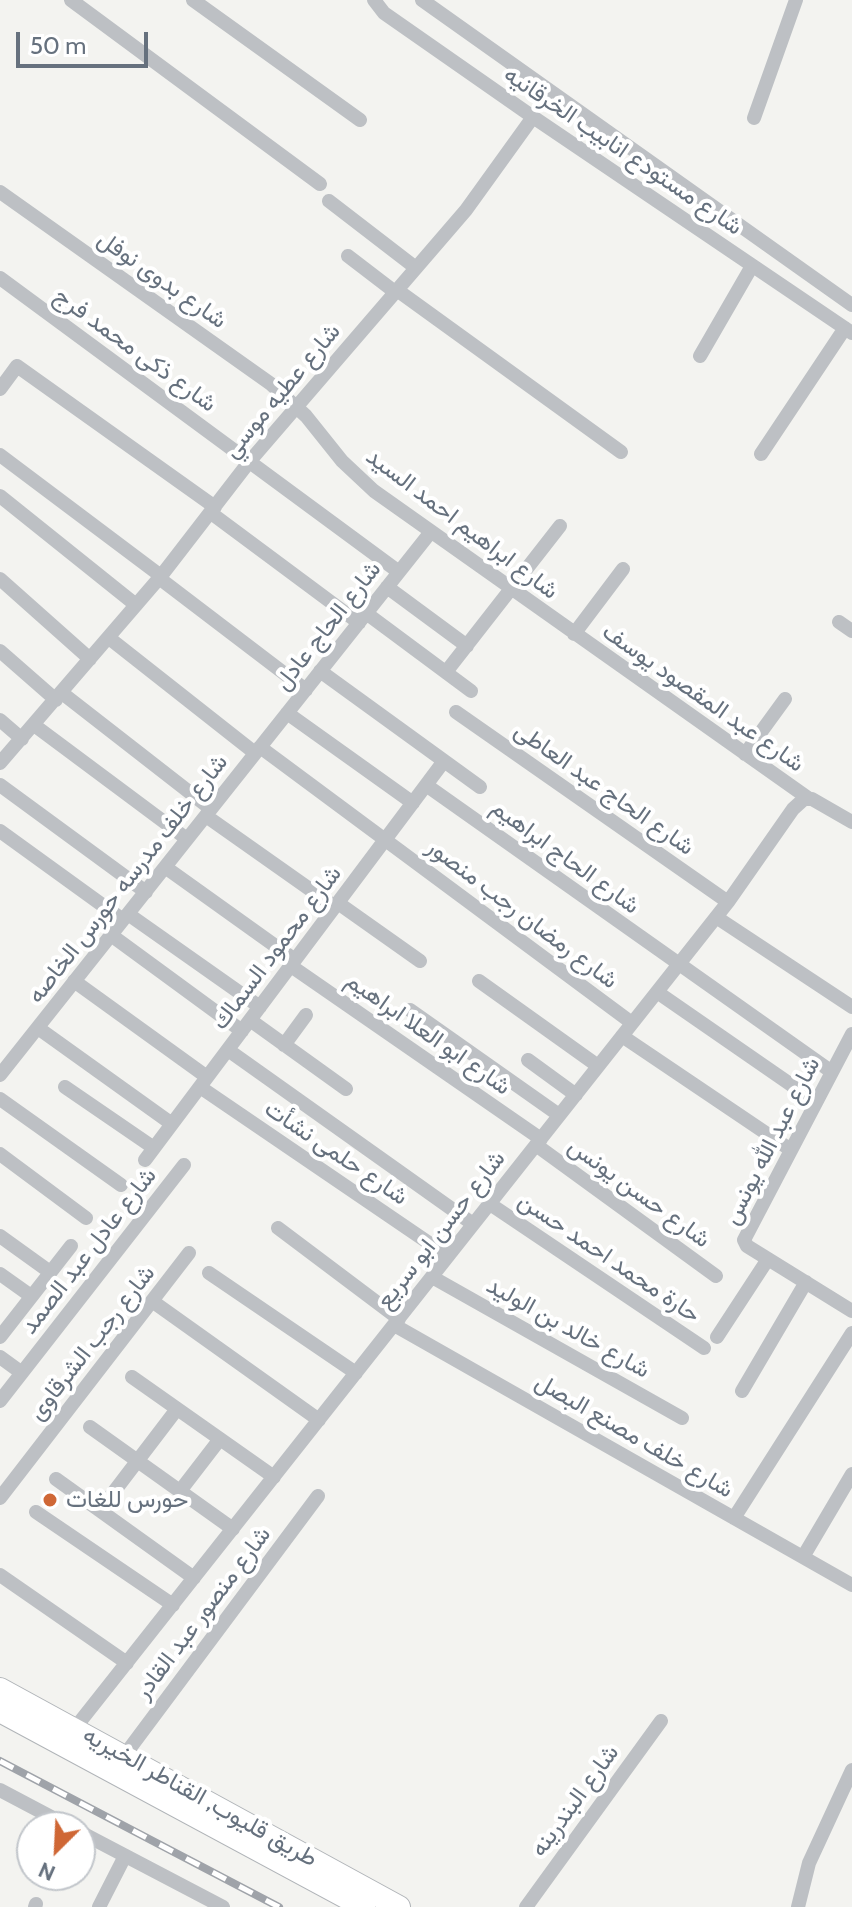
<!DOCTYPE html>
<meta charset="utf-8">
<style>
body{margin:0}
#map{position:relative;width:852px;height:1907px;overflow:hidden;background:#f3f3f0;font-family:Cabin,sans-serif}
canvas{display:block}
.north{position:absolute;left:16px;top:1811px;width:80px;height:80px;box-sizing:border-box;background:#fff;border:2px solid #c2c6cb;border-radius:50%;rotate:204deg;font-size:22px;font-weight:700;line-height:32px;text-align:center;color:#66717e}
.north::after{content:'';display:block;margin:auto;width:28px;height:36px;background:#cf6735;clip-path:polygon(50% 0,100% 100%,50% 72%,0 100%)}
.scale{position:absolute;left:16px;top:32px;width:132px;height:36px;box-sizing:border-box;border:4px solid #66717e;border-top:0;padding-left:10px;font-size:24px;line-height:28px;white-space:nowrap;color:#66717e;-webkit-text-stroke:6px #fff;paint-order:stroke}
</style>
<div id="map">
<canvas width="852" height="1907"></canvas>
<div class="north">N</div>
<div class="scale">50 m</div>
</div>
<script>
const context = document.querySelector('canvas').getContext('2d');
context.lineJoin = 'round';
const shape = rows => new Path2D(rows.map(r => 'M' + r).join(''));
function stroke(path, color, width, dash) { context.strokeStyle = color; context.lineWidth = width; context.lineCap = dash ? 'butt' : 'round'; context.setLineDash(dash || []); context.stroke(path); }
function drawText(font, color, halo, rows, align = 'center') {
  context.font = font + ' Cabin,Vazirmatn,sans-serif'; context.lineWidth = 8; context.setLineDash([]); context.textBaseline = 'middle'; context.strokeStyle = halo; context.fillStyle = color; for (const [text, x, y, turn = 0] of rows) {
    context.save(); context.translate(x, y); context.rotate((+turn || 0) * Math.PI / 180); context.textAlign = isNaN(turn) ? turn : align; if (halo) context.strokeText(text, 0, 0); context.fillText(text, 0, 0); context.restore();
  }
}
const minor = shape([
 [71,0,320,184],
 [193,0,360,120],
 [374,0,384,13,533,117,852,333],
 [422,0,852,305],
 [754,118,796,0],
 [0,192,271,384,306,416,342,461,374,491,808,798],
 [329,201,416,268],
 [348,256,395,292],
 [0,278,399,572],
 [397,290,621,452],
 [700,356,752,266],
 [0,389,17,366,215,507],
 [761,454,845,328],
 [0,455,161,576],
 [0,496,136,605],
 [211,513,359,623],
 [159,578,306,690],
 [0,579,90,659],
 [387,587,467,646],
 [366,613,471,691],
 [839,622,852,631],
 [574,634,623,569],
 [109,638,255,753],
 [0,651,56,700],
 [320,671,480,787],
 [446,672,560,526],
 [62,693,211,809],
 [456,712,728,902],
 [287,713,413,803],
 [0,720,22,739],
 [34,725,187,839],
 [260,747,632,1023],
 [745,754,785,699],
 [0,763,161,576,249,462,466,210,533,117],
 [0,785,146,892],
 [426,785,832,1072],
 [206,816,335,907],
 [0,831,123,920],
 [165,867,295,960],
 [338,903,420,961],
 [128,914,260,1007],
 [716,917,852,1007],
 [111,935,242,1031],
 [291,966,541,1139],
 [74,981,207,1077],
 [479,981,598,1066],
 [657,992,816,1102],
 [410,1010,559,1115],
 [250,1020,346,1089],
 [38,1028,172,1124],
 [852,1034,744,1240,747,1246,852,1311],
 [622,1036,791,1150],
 [284,1045,306,1015],
 [228,1050,473,1224],
 [528,1060,576,1095],
 [0,1075,430,533],
 [65,1087,154,1148],
 [200,1087,448,1256],
 [0,1099,121,1185],
 [536,1145,716,1276],
 [0,1154,86,1218],
 [145,1160,444,761],
 [490,1204,704,1348],
 [278,1228,399,1319],
 [0,1236,50,1272],
 [209,1273,356,1373],
 [0,1274,31,1296],
 [432,1277,682,1418],
 [152,1301,319,1420],
 [394,1325,852,1585],
 [0,1337,71,1246],
 [717,1337,768,1259],
 [0,1357,22,1373],
 [132,1377,274,1477],
 [742,1391,806,1282],
 [0,1401,184,1165],
 [90,1427,233,1529],
 [56,1479,194,1578],
 [180,1491,220,1439],
 [0,1498,189,1253],
 [100,1510,177,1409],
 [36,1512,173,1605],
 [734,1518,852,1333],
 [803,1557,852,1474],
 [0,1575,127,1663],
 [75,1728,728,902,793,809,804,799,812,799,852,822],
 [124,1756,318,1496],
 [0,1790,70,1827],
 [80,1832,223,1907],
 [35,1907,36,1904],
 [99,1907,125,1856],
 [526,1907,661,1721],
 [798,1907,809,1863,852,1770]
]);
const secondary = shape([
 [0,1689,399,1907],
 [0,1711,364,1907]
]);
const rail = shape([
 [0,1761,279,1907]
]);
const markers = [
 [50,1500,8,"#cf6735"]
];
const streetNames = [
 ["شارع مستودع انابيب الخرقانيه",623,151,34],
 ["شارع بدوى نوفل",162,280,35],
 ["شارع ذكى محمد فرج",135,350,36],
 ["شارع عطيه موسي",282,391,-50],
 ["شارع ابراهيم احمد السيد",462,524,37],
 ["شارع الحاج عادل",328,626,-52],
 ["شارع عبد المقصود يوسف",703,698,35],
 ["شارع الحاج عبد العاطى",604,789,35],
 ["شارع الحاج ابراهيم",565,857,36],
 ["شارع خلف مدرسه حورس الخاصه",128,879,-52],
 ["شارع رمضان رجب منصور",522,914,37],
 ["شارع محمود السماك",277,948,-53],
 ["شارع ابو العلا ابراهيم",428,1034,35],
 ["شارع عبد الله يونس",772,1141,-63],
 ["شارع حلمى نشأت",336,1153,34],
 ["شارع حسن يونس",639,1193,36],
 ["شارع حسن ابو سريع",441,1230,-52],
 ["شارع عادل عبد الصمد",89,1251,-52],
 ["حارة محمد احمد حسن",609,1258,34],
 ["شارع خالد بن الوليد",568,1328,29],
 ["شارع رجب الشرقاوى",92,1343,-52],
 ["شارع خلف مصنع البصل",634,1436,30],
 ["شارع منصور عبد القادر",203,1613,-53],
 ["طريق قليوب, القناطر الخيريه",200,1797,29],
 ["شارع البندرينه",575,1801,-54]
];
const poiNames = [
 ["حورس للغات",66,1500]
];
stroke(secondary, '#b0b4b8', 24);
stroke(minor, '#bdc0c4', 14);
stroke(secondary, '#fff', 22);
stroke(rail, '#9fa3a9', 8);
stroke(rail, '#fff', 5, [15]);
for (const [x, y, r, color] of markers) { const dot = new Path2D(); dot.arc(x, y, r, 0, 2 * Math.PI); context.fillStyle = color; context.fill(dot); stroke(dot, '#fff', 3); }
drawText('24px', '#66717e', '#fff', streetNames);
drawText('24px', '#66717e', '#fff', poiNames, 'left');
</script>
